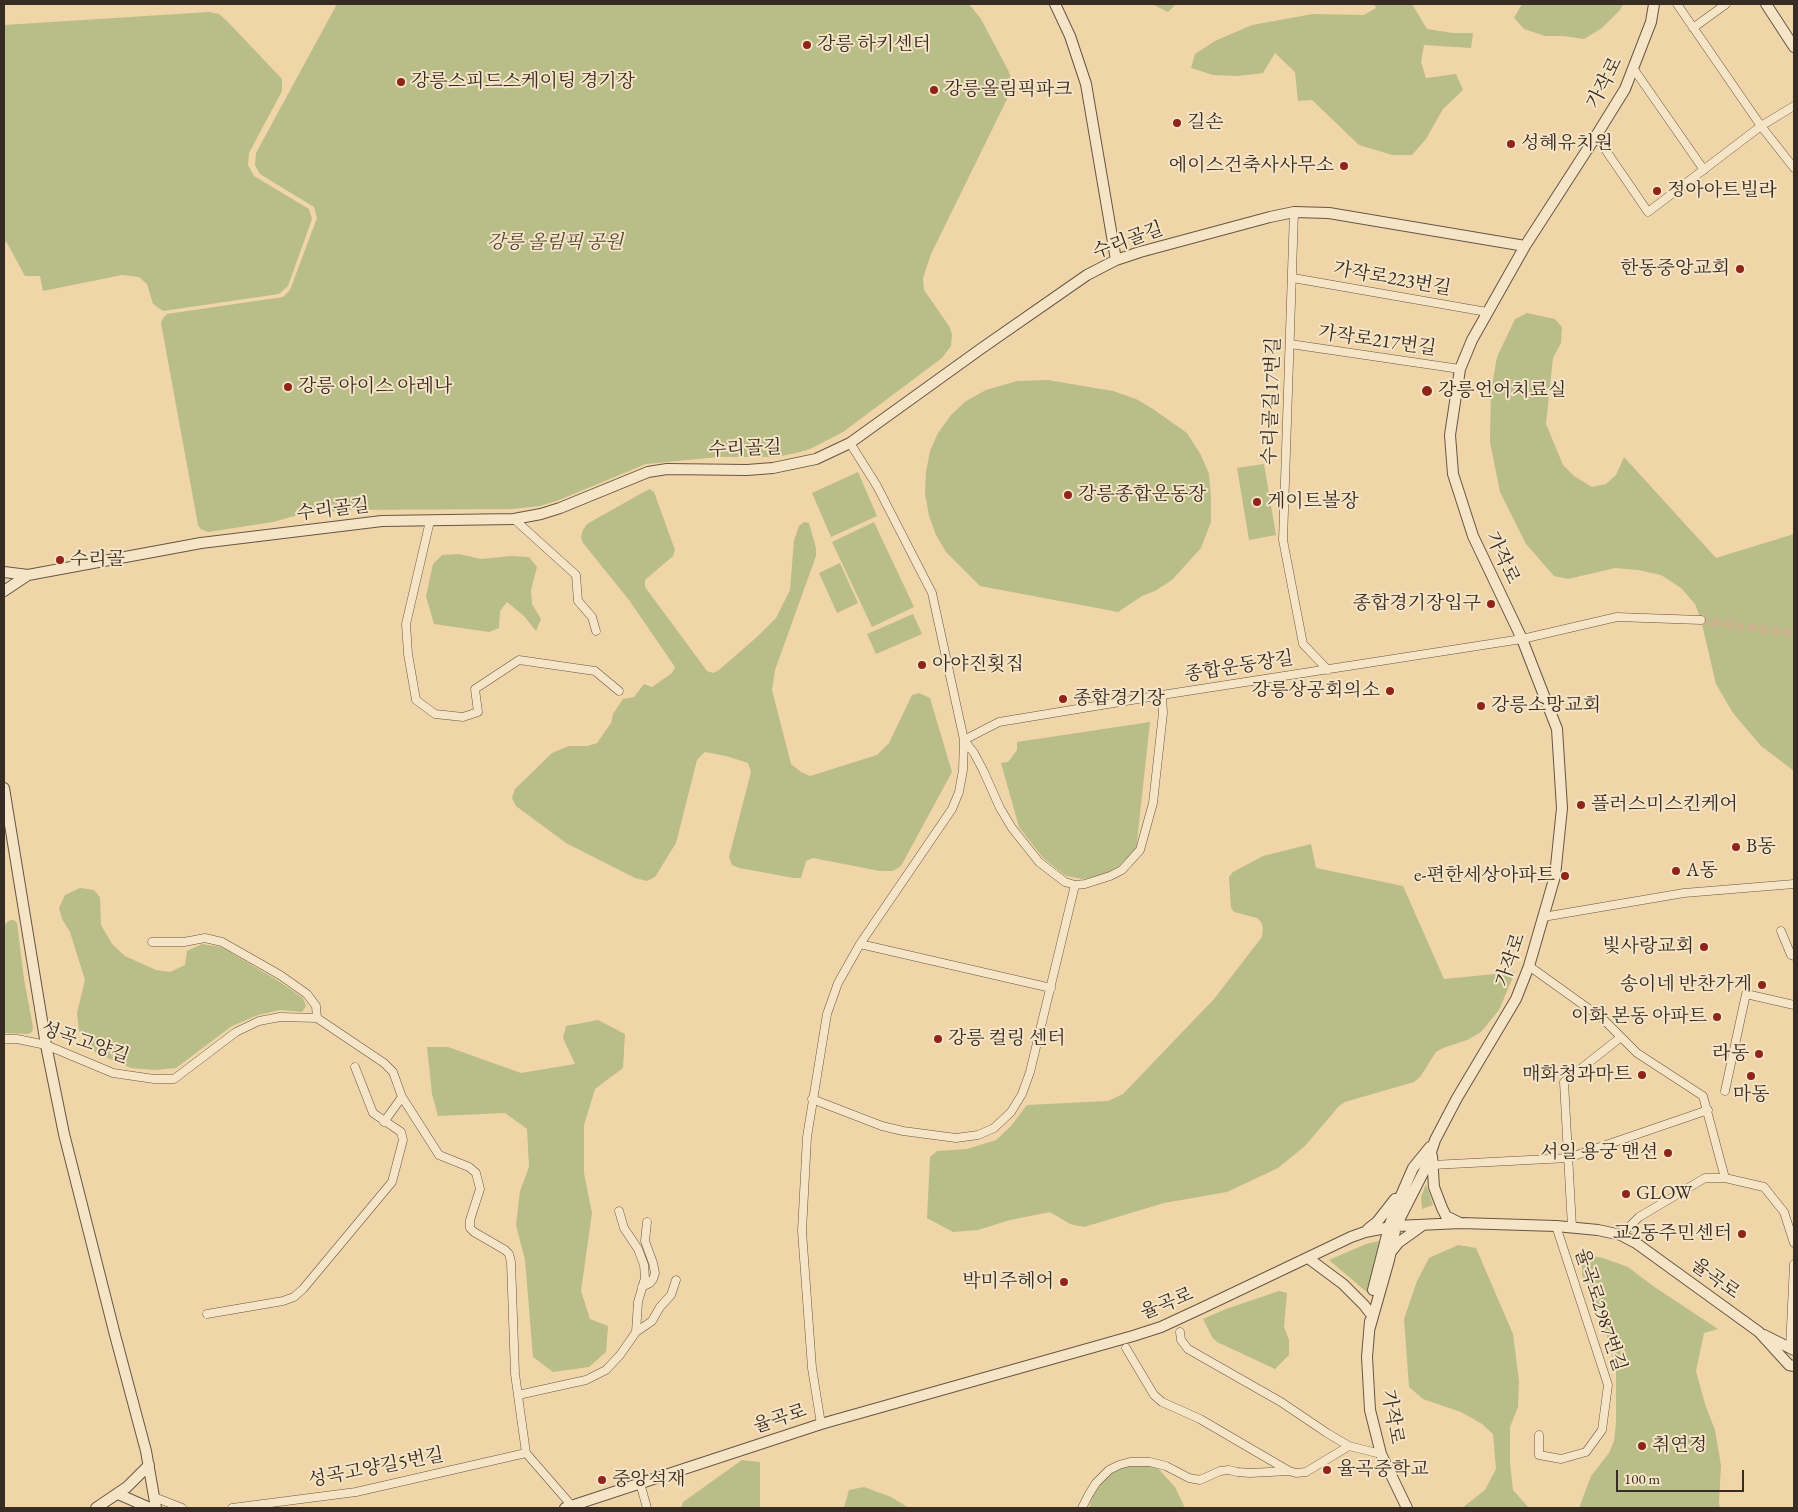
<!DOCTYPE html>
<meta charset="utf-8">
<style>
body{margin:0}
#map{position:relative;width:1798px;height:1512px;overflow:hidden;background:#f0d5a8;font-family:"EB Garamond",serif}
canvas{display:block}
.frame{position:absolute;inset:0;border:5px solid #372c24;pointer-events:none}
.scale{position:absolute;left:1616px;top:1470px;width:128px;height:22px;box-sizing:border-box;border:2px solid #372c24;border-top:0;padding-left:6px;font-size:15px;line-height:18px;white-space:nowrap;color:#372c24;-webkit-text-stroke:4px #f5e4c6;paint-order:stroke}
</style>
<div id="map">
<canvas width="1798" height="1512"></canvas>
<div class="frame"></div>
<div class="scale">100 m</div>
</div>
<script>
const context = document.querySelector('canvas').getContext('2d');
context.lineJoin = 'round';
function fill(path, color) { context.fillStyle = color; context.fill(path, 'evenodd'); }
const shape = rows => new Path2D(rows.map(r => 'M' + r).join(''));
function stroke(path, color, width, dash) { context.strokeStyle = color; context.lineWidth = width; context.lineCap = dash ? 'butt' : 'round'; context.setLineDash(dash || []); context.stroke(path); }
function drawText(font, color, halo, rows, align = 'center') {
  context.font = font + ' "EB Garamond","Noto Serif KR",serif'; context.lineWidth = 4; context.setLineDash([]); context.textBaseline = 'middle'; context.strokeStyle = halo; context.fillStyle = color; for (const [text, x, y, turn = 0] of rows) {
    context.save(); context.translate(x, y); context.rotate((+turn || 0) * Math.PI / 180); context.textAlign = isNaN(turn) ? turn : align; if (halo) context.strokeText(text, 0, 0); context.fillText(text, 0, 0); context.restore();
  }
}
const green = shape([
 [337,4,969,4,981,19,1008,70,1010,75,1011,91,931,254,923,278,924,290,949,326,952,334,951,346,942,358,843,432,810,449,796,453,777,457,719,457,646,464,559,500,540,506,513,509,348,510,298,515,273,522,208,532,201,529,198,525,161,323,163,318,167,314,283,297,290,290,317,218,314,207,260,174,255,165,256,153],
 [1152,4,1176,4,1168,12],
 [1374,4,1412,4,1427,29,1453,33,1473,33,1471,48,1424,45,1421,62,1426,78,1456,74,1463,90,1443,109,1426,139,1412,155,1392,155,1359,145,1312,100,1298,101,1295,72,1275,53,1263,73,1238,76,1213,75,1191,68,1195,54,1215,41,1252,25,1313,14,1364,15,1376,8],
 [1522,4,1623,4,1620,10,1602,28,1584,39,1563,36,1545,36,1524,29,1514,18],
 [209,12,219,14,227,21,282,79,282,91,249,153,248,165,254,176,309,209,312,219,288,286,279,294,163,311,153,304,147,284,139,277,122,275,43,291,40,276,25,276,7,243,4,241,4,25],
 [1527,313,1555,319,1562,327,1561,343,1553,358,1546,424,1563,465,1574,476,1592,487,1606,484,1616,475,1624,457,1716,558,1794,534,1794,771,1761,746,1733,713,1716,684,1701,620,1695,604,1681,588,1661,575,1638,570,1615,568,1568,579,1554,576,1526,544,1500,492,1490,442,1491,391,1497,357,1515,319],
 [1048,380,1113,391,1136,399,1153,409,1187,433,1201,455,1209,474,1211,497,1211,522,1201,548,1172,580,1155,591,1142,596,1118,612,980,586,946,552,936,535,929,516,925,493,926,472,930,451,938,433,951,415,966,401,986,390,1017,381],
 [1264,464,1276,535,1249,540,1237,468],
 [858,472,877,516,831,537,812,493],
 [649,489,654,492,675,550,673,556,645,580,645,587,707,671,713,673,719,670,758,636,776,618,790,590,794,540,799,526,804,522,809,523,816,548,816,556,775,670,772,690,791,764,801,772,810,776,877,755,889,743,912,695,919,693,930,698,952,772,901,866,893,871,880,871,813,858,806,861,801,878,794,878,739,868,732,865,729,857,751,772,748,763,726,756,705,752,697,760,676,843,655,877,647,881,635,878,566,843,516,806,512,798,515,789,552,753,569,746,588,746,597,743,611,723,613,714,623,699,634,697,644,684,652,687,672,673,675,667,629,600,583,543,581,537,583,530,587,524],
 [874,522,914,607,872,627,832,542],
 [459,554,481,559,512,556,529,557,537,567,531,590,532,604,541,619,536,631,524,616,507,602,500,611,499,628,489,632,434,624,426,596,433,564,442,555],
 [840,563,858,603,837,613,819,573],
 [913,614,922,634,876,654,867,634],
 [1150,722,1136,851,1119,866,1099,877,1082,879,1066,876,1043,858,1019,827,1001,763,1008,762,1017,750,1017,742],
 [1311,844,1316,868,1403,886,1444,979,1515,972,1499,1010,1481,1032,1467,1040,1443,1048,1436,1052,1420,1077,1414,1082,1345,1102,1339,1106,1305,1146,1278,1168,1227,1192,1164,1203,1084,1227,1070,1224,1050,1212,1010,1220,978,1230,953,1232,927,1218,930,1157,937,1151,967,1149,996,1140,1010,1127,1027,1105,1108,1101,1123,1094,1214,999,1262,937,1263,928,1261,922,1257,918,1234,912,1231,908,1229,877,1233,872,1263,856],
 [80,888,94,890,100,897,101,925,112,944,125,956,156,970,170,972,185,965,187,951,202,944,221,947,277,980,303,998,306,1006,302,1012,280,1010,258,1015,232,1026,176,1068,155,1070,131,1068,96,1053,79,1031,77,1013,85,980,70,932,62,919,59,908,65,895],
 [11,920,14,920,17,923,24,979,33,1027,32,1032,28,1034,4,1033,4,928,6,923],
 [598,1020,625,1034,623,1068,595,1089,584,1125,584,1173,592,1213,581,1291,590,1319,608,1326,606,1352,589,1367,553,1372,533,1357,525,1260,516,1225,520,1191,529,1167,527,1129,505,1113,438,1116,432,1094,427,1047,448,1047,521,1073,575,1064,563,1038,566,1026],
 [1426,1184,1433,1205,1422,1209,1421,1197],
 [1379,1241,1369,1294,1329,1260,1366,1244],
 [1458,1245,1476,1248,1513,1334,1519,1381,1518,1407,1510,1427,1510,1463,1513,1490,1529,1508,1462,1508,1485,1490,1496,1469,1493,1434,1482,1424,1461,1412,1423,1399,1409,1387,1404,1319,1417,1281,1429,1258],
 [1582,1254,1603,1258,1628,1267,1653,1286,1718,1329,1704,1333,1696,1371,1705,1404,1715,1430,1721,1465,1719,1503,1720,1508,1579,1508,1591,1476,1609,1453,1614,1441,1616,1423,1616,1373,1601,1312,1582,1275],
 [1279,1291,1287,1293,1284,1327,1289,1340,1289,1355,1275,1369,1217,1342,1212,1337,1203,1319,1226,1309],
 [742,1460,760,1462,760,1508,681,1508,683,1502],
 [1123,1461,1155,1465,1175,1487,1185,1508,1089,1508,1098,1477],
 [864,1487,891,1497,909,1508,844,1508,849,1490]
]);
const minorTunnel = shape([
 [1701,620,1794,634]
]);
const minor = shape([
 [1677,4,1761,126,1794,168],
 [1693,28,1726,4],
 [1633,68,1704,170],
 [1596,136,1648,212,1761,126,1794,106],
 [1294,212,1283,540,1303,644,1328,670],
 [1293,278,1487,312],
 [1290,344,1460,369],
 [514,519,576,575,578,601,592,617,596,631],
 [430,521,406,624,408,654,416,700,435,714,463,717,478,712,475,689,519,660,595,671,619,691],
 [1162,695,1163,713,1153,803,1140,850,1122,870,1110,876,1085,884,1075,885,1065,882,1039,862,1012,828,1000,808,983,770,974,753,964,740,999,722,1162,695,1522,639,1617,617,1701,620],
 [1543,917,1684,893,1794,884],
 [1781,931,1791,955,1794,956],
 [152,942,184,942,205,938,222,942,280,975,307,994,316,1006,317,1018,384,1063,393,1072,402,1097,439,1155,469,1167,476,1173,480,1189,470,1220,470,1228,474,1232,505,1250,509,1254,511,1262,515,1374,526,1453,572,1506],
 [860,944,1051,988],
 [1529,966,1603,1019,1637,1053,1703,1096,1725,1178,1764,1187,1784,1212,1794,1243],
 [4,1039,17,1039,46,1045,113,1073,154,1079,174,1079,236,1032,259,1021,280,1017,317,1018],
 [1725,1091,1746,994,1794,1005],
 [812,1099,882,1126,903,1131,956,1138,978,1135,994,1128,1011,1112,1022,1094,1030,1072,1075,885],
 [384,1122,402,1097],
 [1432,1165,1568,1158,1708,1110],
 [1572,1227,1564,1082,1621,1037],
 [1621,1235,1639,1217,1705,1178,1725,1178],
 [642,1287,650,1283,653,1279,655,1273,653,1263,645,1241,647,1222],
 [207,1314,283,1301,294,1297,303,1289,392,1182,403,1140,401,1132,373,1113,355,1067],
 [636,1332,652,1321,660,1307,671,1295,676,1280],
 [1180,1332,1181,1340,1188,1349,1281,1402,1327,1433,1349,1446,1381,1454],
 [1126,1348,1154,1395,1162,1402,1200,1419,1289,1471],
 [1790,1348,1794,1264],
 [518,1395,586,1380,606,1370,620,1355,636,1332,638,1302,645,1278,644,1265,638,1249,624,1228,619,1211],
 [821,1424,812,1368,802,1231,807,1137,827,1014,838,983,860,944,952,809,959,792,963,770,964,740,932,593,877,486,850,443],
 [1539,1435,1539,1455,1561,1459,1586,1452,1602,1430,1608,1385,1556,1226],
 [640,1483,647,1508],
 [154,1497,182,1508],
 [232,1508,356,1492,526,1453],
 [1082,1508,1089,1494,1096,1483,1109,1470,1119,1465,1130,1462,1150,1462,1166,1466,1189,1478,1200,1480,1220,1471,1229,1470,1237,1472,1250,1473,1289,1471,1296,1473,1306,1472,1349,1446]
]);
const tertiary = shape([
 [1055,4,1070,36,1086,84,1116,260],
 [1766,4,1794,47],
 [4,572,28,575,201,543,382,521,514,519,541,514,560,508,648,472,667,469,747,470,773,468,816,459,850,443,982,348,1087,275,1116,260,1140,252,1270,217,1294,212,1329,213,1525,246],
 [4,591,28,575],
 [4,788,46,1045,64,1134,115,1335,146,1451,156,1508],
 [1432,1156,1434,1187,1442,1208,1446,1216,1460,1223],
 [1368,1229,1377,1222,1395,1199],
 [1391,1252,1398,1243,1423,1225],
 [1308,1258,1343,1284,1364,1305,1370,1313],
 [1373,1290,1389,1227,1396,1207,1413,1168,1430,1147],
 [1370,1321,1367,1357,1370,1410,1381,1454,1407,1508],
 [1370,1327,1389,1260,1396,1226,1426,1167,1435,1140,1457,1098,1516,999,1529,966,1555,876,1562,808,1557,729,1522,639,1473,536,1453,474,1450,435,1460,369,1472,340,1525,246,1596,136,1625,89,1651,22,1654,4],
 [1764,1335,1794,1350],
 [118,1494,150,1508],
 [96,1508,127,1487,149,1465],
 [565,1508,821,1424,1133,1336,1161,1327,1202,1308,1351,1237,1365,1232,1396,1226,1461,1223,1556,1226,1598,1230,1621,1235,1636,1243,1759,1332,1789,1365,1794,1366]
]);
const markers = [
 [807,45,5,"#8f2418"],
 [401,82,5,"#8f2418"],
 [934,90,5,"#8f2418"],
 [1177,123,5,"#8f2418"],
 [1511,144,5,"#8f2418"],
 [1344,166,5,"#8f2418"],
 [1657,191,5,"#8f2418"],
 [1740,269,5,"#8f2418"],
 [288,387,5,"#8f2418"],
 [1427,391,6,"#8f2418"],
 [1068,495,5,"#8f2418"],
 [1257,502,5,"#8f2418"],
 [60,560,5,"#8f2418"],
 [1491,604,5,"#8f2418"],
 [922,665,5,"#8f2418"],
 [1390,691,5,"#8f2418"],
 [1063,699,5,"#8f2418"],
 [1481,706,5,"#8f2418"],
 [1581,805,5,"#8f2418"],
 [1736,847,5,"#8f2418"],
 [1676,871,5,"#8f2418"],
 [1565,876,5,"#8f2418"],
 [1704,947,5,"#8f2418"],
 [1762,985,5,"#8f2418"],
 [1717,1017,5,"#8f2418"],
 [938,1039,5,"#8f2418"],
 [1759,1054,5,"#8f2418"],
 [1642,1075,5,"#8f2418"],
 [1751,1076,5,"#8f2418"],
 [1668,1153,5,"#8f2418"],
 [1626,1194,5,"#8f2418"],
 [1742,1234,5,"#8f2418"],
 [1064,1282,5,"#8f2418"],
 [1642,1446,5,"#8f2418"],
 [1327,1470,5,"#8f2418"],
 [602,1480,5,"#8f2418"]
];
const poiNames = [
 ["강릉 하키센터",817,45],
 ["강릉스피드스케이팅 경기장",411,82],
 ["강릉올림픽파크",944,90],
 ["길손",1187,123],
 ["성혜유치원",1521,144],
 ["에이스건축사사무소",1334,166,"right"],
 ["정아아트빌라",1667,191],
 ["한동중앙교회",1730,269,"right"],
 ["강릉 아이스 아레나",298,387],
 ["강릉언어치료실",1438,391],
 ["강릉종합운동장",1078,495],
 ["게이트볼장",1267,502],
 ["수리골",70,560],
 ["종합경기장입구",1481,604,"right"],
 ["아야진횟집",932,665],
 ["강릉상공회의소",1380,691,"right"],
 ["종합경기장",1073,699],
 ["강릉소망교회",1491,706],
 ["플러스미스킨케어",1591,805],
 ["B동",1746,847],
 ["A동",1686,871],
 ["e-편한세상아파트",1555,876,"right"],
 ["빛사랑교회",1694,947,"right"],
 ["송이네 반찬가게",1752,985,"right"],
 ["이화 본동 아파트",1707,1017,"right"],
 ["강릉 컬링 센터",948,1039],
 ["라동",1749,1054,"right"],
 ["매화청과마트",1632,1075,"right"],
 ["마동",1751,1095,"center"],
 ["서일 용궁 맨션",1658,1153,"right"],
 ["GLOW",1636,1194],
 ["교2동주민센터",1732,1234,"right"],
 ["박미주헤어",1054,1282,"right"],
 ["취연정",1652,1446],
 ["율곡중학교",1337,1470],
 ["중앙석재",612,1480]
];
const streetNames = [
 ["가작로",1605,83,-63],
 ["수리골길",1128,241,-20],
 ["가작로223번길",1392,279,10],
 ["가작로217번길",1377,341,8],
 ["수리골길17번길",1272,401,-88],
 ["수리골길",745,449,-2],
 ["수리골길",333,510,-7],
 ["가작로",1502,558,65],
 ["종합운동장길",1239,667,-9],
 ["가작로",1511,960,-71],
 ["성곡고양길",85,1043,19],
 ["율곡로",1715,1279,36],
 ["율곡로",1167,1304,-22],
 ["율곡로2987번길",1600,1310,72],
 ["가작로",1392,1417,80],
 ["율곡로",780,1419,-18],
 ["성곡고양길5번길",376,1468,-11]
];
const parkNames = [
 ["강릉 올림픽 공원",555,243]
];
fill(green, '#b9bd88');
stroke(minorTunnel, '#cbb38e', 8, [8, 4]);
stroke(minor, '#655645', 9);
stroke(tertiary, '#655645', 12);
stroke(minor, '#f5e4c6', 8);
stroke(tertiary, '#f5e4c6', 10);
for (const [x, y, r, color] of markers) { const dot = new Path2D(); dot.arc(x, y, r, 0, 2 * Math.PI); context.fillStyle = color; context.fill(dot); stroke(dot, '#f5e4c6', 2); }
drawText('19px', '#372c24', '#f5e4c6', poiNames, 'left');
drawText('19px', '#372c24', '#f5e4c6', streetNames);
drawText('italic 19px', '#514938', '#f5e4c6', parkNames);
</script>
